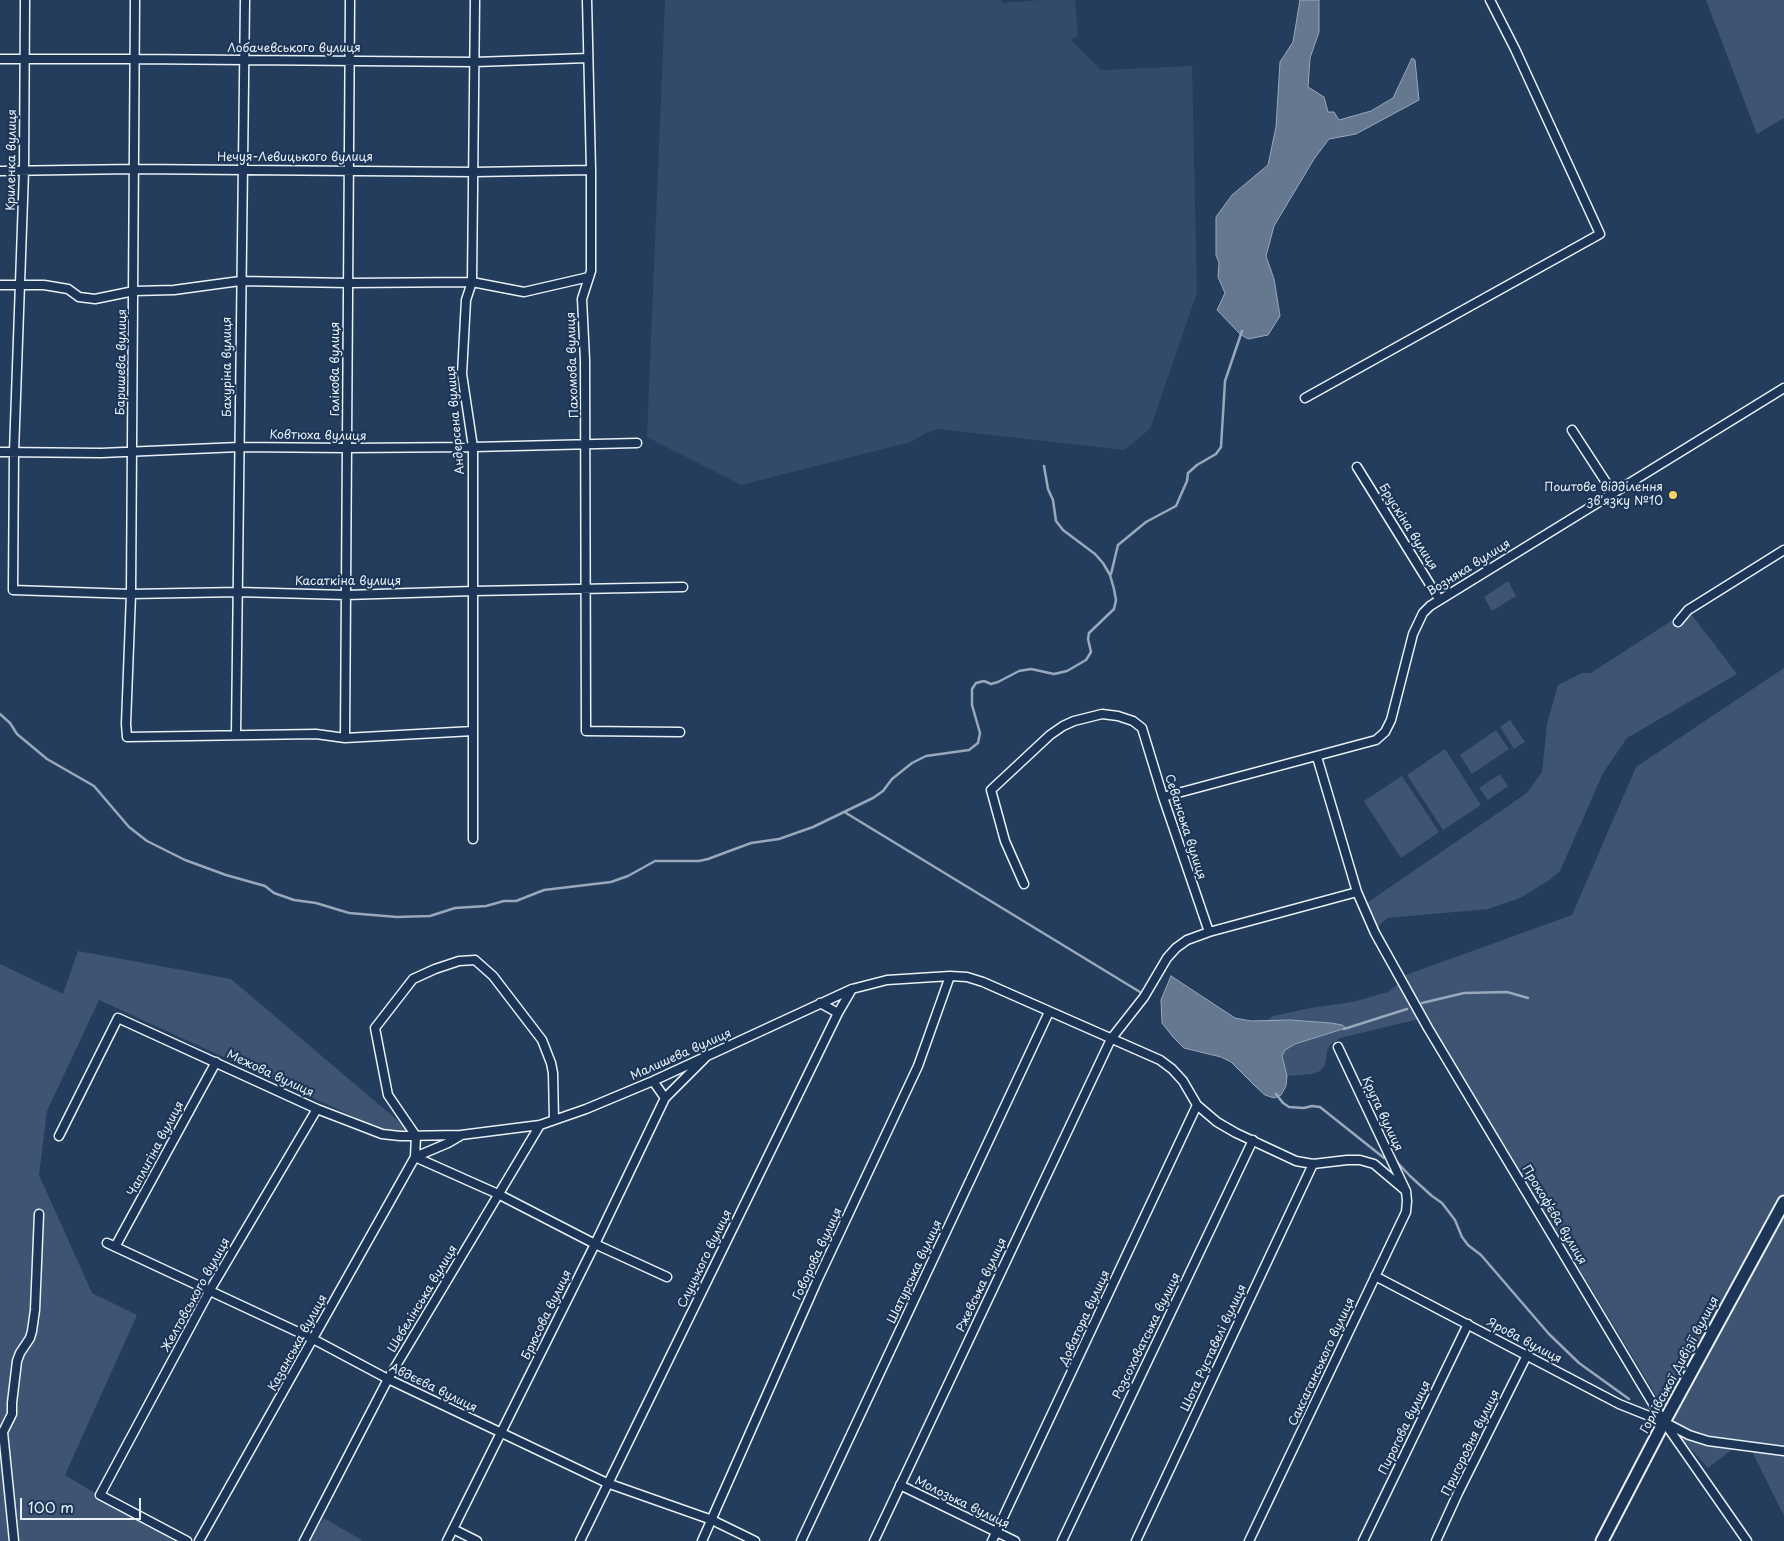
<!DOCTYPE html>
<meta charset="utf-8">
<style>
body{margin:0}
#map{position:relative;width:1784px;height:1541px;overflow:hidden;background:#253d5d;font-family:"Playpen Sans",sans-serif}
canvas{display:block}
.scale{position:absolute;left:20px;top:1498px;width:121px;height:22px;box-sizing:border-box;border:2px solid #e8f1f8;border-top:0;padding-left:6px;font-size:15px;line-height:18px;white-space:nowrap;color:#e8f1f8;-webkit-text-stroke:4px #1d3557;paint-order:stroke}
</style>
<div id="map">
<canvas width="1784" height="1541"></canvas>
<div class="scale">100 m</div>
</div>
<script>
const context = document.querySelector('canvas').getContext('2d');
context.lineJoin = 'round';
function fill(path, color) { context.fillStyle = color; context.fill(path, 'evenodd'); }
const shape = rows => new Path2D(rows.map(r => 'M' + r).join(''));
function stroke(path, color, width, dash) { context.strokeStyle = color; context.lineWidth = width; context.lineCap = dash ? 'butt' : 'round'; context.setLineDash(dash || []); context.stroke(path); }
function drawText(font, color, halo, rows, align = 'center') {
  context.font = font + ' "Playpen Sans",sans-serif'; context.lineWidth = 4.5; context.setLineDash([]); context.textBaseline = 'middle'; context.strokeStyle = halo; context.fillStyle = color; for (const [text, x, y, turn = 0] of rows) {
    context.save(); context.translate(x, y); context.rotate((+turn || 0) * Math.PI / 180); context.textAlign = isNaN(turn) ? turn : align; if (halo) context.strokeText(text, 0, 0); context.fillText(text, 0, 0); context.restore();
  }
}
const built = shape([
 [665,0,1001,0,1002,3,1040,0,1075,0,1078,35,1071,40,1101,70,1192,66,1197,293,1150,429,1124,450,938,429,926,433,911,442,741,485,647,437]
]);
const green = shape([
 [1706,0,1784,0,1784,118,1757,134],
 [1508,581,1516,596,1492,611,1484,597],
 [1688,610,1737,674,1627,738,1603,773,1560,871,1548,881,1520,898,1488,909,1387,918,1377,928,1364,905,1527,793,1542,772,1547,724,1558,685,1582,673,1591,673],
 [1784,668,1784,1516,1746,1439,1708,1468,1683,1440,1427,1017,1340,1038,1330,1045,1327,1051,1325,1065,1320,1071,1312,1074,1287,1076,1282,1056,1285,1050,1295,1044,1346,1028,1331,1023,1305,1021,1290,1020,1264,1022,1273,1016,1311,1008,1352,1002,1388,992,1399,983,1403,976,1572,915,1636,767],
 [1510,720,1525,742,1514,749,1500,727],
 [1496,730,1509,749,1472,774,1460,755],
 [1445,749,1481,805,1443,830,1407,775],
 [1500,774,1508,786,1488,800,1479,788],
 [1402,776,1439,832,1401,858,1364,801],
 [78,951,231,979,416,1136,385,1131,99,1000,47,1111,39,1175,92,1293,137,1315,65,1475,174,1541,0,1541,0,964,63,994],
 [324,1518,363,1541,309,1541]
]);
const water = shape([
 [1300,0,1319,0,1319,32,1310,58,1308,87,1324,97,1328,112,1334,112,1339,120,1371,111,1393,98,1412,58,1415,60,1419,100,1356,134,1329,139,1314,159,1274,226,1266,256,1274,279,1280,316,1268,335,1248,339,1240,334,1217,310,1225,293,1218,277,1219,263,1216,255,1216,217,1232,195,1268,165,1276,127,1280,62,1293,42,1300,0],
 [1171,976,1235,1018,1251,1021,1290,1020,1331,1023,1342,1025,1346,1028,1295,1044,1285,1050,1282,1056,1287,1076,1286,1086,1281,1095,1274,1098,1265,1095,1255,1086,1231,1062,1221,1057,1184,1048,1173,1037,1162,1023,1161,1000,1171,976]
]);
const stream = shape([
 [1111,574,1118,545,1146,522,1176,506,1187,481,1188,473,1197,465,1216,454,1221,447,1225,381,1242,331],
 [0,714,10,723,17,734,47,759,94,786,129,827,147,841,185,860,226,875,265,886,274,893,294,900,316,903,349,913,397,917,430,916,455,908,486,906,504,901,516,901,544,890,611,882,628,876,655,861,699,861,708,859,751,843,779,839,813,827,873,798,883,791,892,779,912,763,926,756,969,750,978,743,980,733,972,705,972,689,976,683,984,681,991,684,998,682,1019,671,1031,669,1054,674,1067,671,1086,660,1091,652,1088,639,1089,633,1114,609,1116,600,1114,589,1110,575,1103,563,1095,554,1063,530,1056,521,1053,500,1048,489,1044,466],
 [846,813,1140,992],
 [1422,1003,1464,993,1507,992,1528,998],
 [1344,1029,1407,1009],
 [1276,1094,1283,1103,1289,1107,1304,1108,1312,1106,1320,1107,1384,1158],
 [1395,1160,1410,1176,1432,1196,1442,1203,1455,1220,1462,1237,1468,1245,1481,1255,1549,1334,1579,1363,1629,1399]
]);
const minor = shape([
 [25,0,24,171,14,452,13,590,131,594,238,592,346,595,473,591,683,587],
 [135,0,131,594,126,724,127,737,316,734,345,738,473,731],
 [587,0,591,170,591,271,582,299,585,360,586,731,680,732],
 [0,59,134,59,475,62,588,58],
 [0,171,134,169,474,172,591,170],
 [0,285,44,285,68,289,79,297,95,299,134,291,174,290,240,281,348,283,472,282,524,292,589,277],
 [1305,398,1600,234,1515,49,1490,0],
 [1572,430,1613,493],
 [0,452,101,453,239,447,347,448,473,447,637,443],
 [1357,467,1439,599],
 [1678,622,1688,610,1784,550],
 [236,734,245,0],
 [345,738,350,0],
 [1317,757,1357,892,1375,933,1428,1028,1664,1422,1747,1541],
 [1163,797,1376,740,1385,732,1391,720,1413,634,1423,613,1430,606,1784,388],
 [473,839,473,447,462,374,466,300,472,282,475,0],
 [1024,884,1005,841,991,790,1050,735,1063,726,1074,721,1102,714,1118,716,1133,721,1142,728,1163,797,1209,932],
 [820,1003,838,1013],
 [653,1081,665,1098],
 [59,1136,118,1018,317,1109,382,1134,400,1136,461,1135,540,1125,586,1109,653,1081,852,989,887,980,950,976,967,977,983,982,1160,1060,1172,1069,1183,1081,1197,1105,1217,1122,1236,1133,1296,1161,1313,1164,1347,1160,1360,1160,1374,1164,1406,1191],
 [416,1136,388,1095,375,1028,413,979,435,969,459,961,475,960,493,976,542,1040,551,1063,553,1073,554,1120],
 [415,1157,498,1194,595,1244,667,1277],
 [415,1157,448,1143,460,1136],
 [107,1243,313,1339,388,1379,607,1483,712,1520,755,1541],
 [115,1247,216,1062],
 [1375,1276,1619,1404,1664,1422,1689,1435,1708,1441,1784,1451],
 [900,1485,1015,1541],
 [453,1529,477,1541],
 [14,1541,3,1432,12,1414,12,1403,17,1361,20,1353,30,1338,32,1331,35,1310,39,1214],
 [187,1541,100,1495,210,1290,317,1109],
 [199,1541,415,1157,416,1136],
 [304,1541,388,1379,540,1125],
 [447,1541,595,1244,665,1098,705,1058],
 [580,1541,838,1013,852,989],
 [702,1541,817,1281,918,1066,950,976],
 [801,1541,1049,1012],
 [874,1541,1111,1039,1144,997,1167,958,1176,948,1187,940,1209,932,1357,892],
 [992,1541,1197,1105],
 [1062,1541,1253,1140],
 [1136,1541,1313,1164],
 [1249,1541,1406,1212,1407,1201,1406,1191,1338,1047],
 [1363,1541,1468,1324],
 [1436,1541,1458,1493,1527,1355]
]);
const secondary = shape([
 [1602,1541,1664,1422,1784,1202]
]);
const markers = [
 [1673,495,5,"#ffd166"]
];
const streetNames = [
 ["Лобачевського вулиця",294,49],
 ["Нечуя-Левицького вулиця",295,158],
 ["Криленка вулиця",12,160,-89],
 ["Баришева вулиця",122,362,-89],
 ["Пахомова вулиця",573,365,-92],
 ["Бахуріна вулиця",228,367,-90],
 ["Голікова вулиця",336,369,-90],
 ["Андерсена вулиця",456,420,-95],
 ["Ковтюха вулиця",318,436,1],
 ["Брускіна вулиця",1408,527,58],
 ["Возняка вулиця",1469,568,-32],
 ["Касаткіна вулиця",348,582],
 ["Севанська вулиця",1185,827,72],
 ["Малишева вулиця",681,1055,-24],
 ["Межова вулиця",270,1074,25],
 ["Крута вулиця",1382,1114,65],
 ["Чаплигіна вулиця",156,1149,-62],
 ["Прокоф’єва вулиця",1554,1215,59],
 ["Говорова вулиця",818,1254,-65],
 ["Слуцького вулиця",705,1259,-64],
 ["Шатурська вулиця",915,1272,-65],
 ["Ржевська вулиця",982,1285,-65],
 ["Желтовського вулиця",196,1295,-61],
 ["Шебелінська вулиця",423,1299,-59],
 ["Брюсова вулиця",547,1315,-64],
 ["Доватора вулиця",1085,1318,-65],
 ["Розсоховатська вулиця",1147,1336,-64],
 ["Ярова вулиця",1524,1341,28],
 ["Казанська вулиця",298,1343,-61],
 ["Шота Руставелі вулиця",1214,1348,-65],
 ["Саксаганського вулиця",1322,1362,-65],
 ["Горлівської Дивізії вулиця",1680,1365,-62],
 ["Авдєєва вулиця",433,1388,26],
 ["Пирогова вулиця",1405,1428,-64],
 ["Пригородня вулиця",1471,1443,-64],
 ["Молозька вулиця",962,1503,26]
];
const poiNames = [
 ["Поштове відділення",1663,488],
 ["зв'язку №10",1663,502]
];
fill(built, '#334a68');
fill(green, '#3e5472');
fill(water, '#657890');
stroke(water, '#99a8ba', 1);
stroke(stream, '#99a8ba', 2.5);
stroke(minor, '#e8f1f8', 11);
stroke(secondary, '#e8f1f8', 15);
stroke(minor, '#1d3557', 8);
stroke(secondary, '#1d3557', 11);
for (const [x, y, r, color] of markers) { const dot = new Path2D(); dot.arc(x, y, r, 0, 2 * Math.PI); context.fillStyle = color; context.fill(dot); stroke(dot, '#1d3557', 2); }
drawText('12px', '#e8f1f8', '#1d3557', streetNames);
drawText('12px', '#e8f1f8', '#1d3557', poiNames, 'right');
</script>
